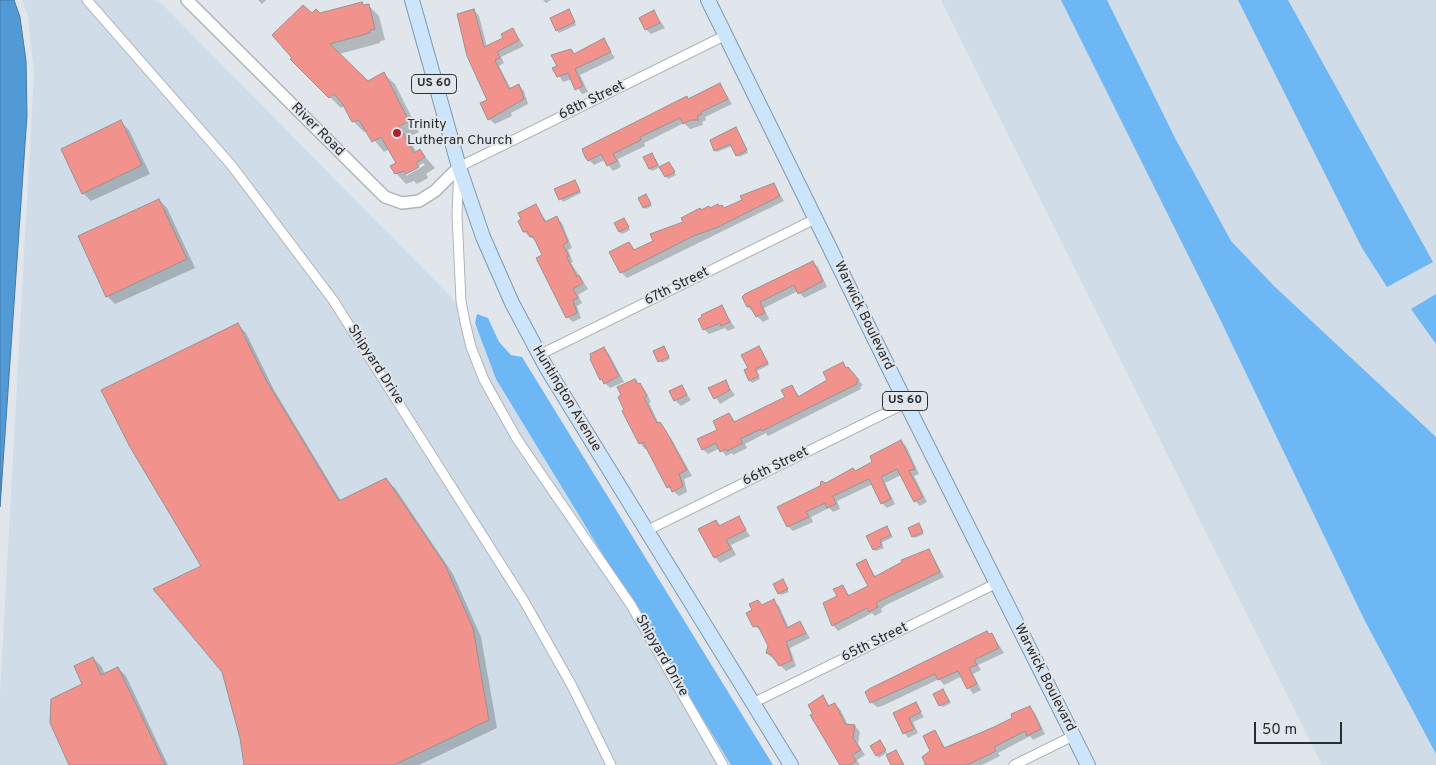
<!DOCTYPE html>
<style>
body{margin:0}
#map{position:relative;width:1436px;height:765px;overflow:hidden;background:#e0e6eb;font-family:Overpass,sans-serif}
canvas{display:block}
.scale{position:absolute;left:1254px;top:722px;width:88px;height:22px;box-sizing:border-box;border:2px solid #2a2c2e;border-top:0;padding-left:6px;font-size:15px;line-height:18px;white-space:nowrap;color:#2a2c2e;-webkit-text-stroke:4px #e0e6eb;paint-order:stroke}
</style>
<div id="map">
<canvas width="1436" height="765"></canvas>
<div class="scale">50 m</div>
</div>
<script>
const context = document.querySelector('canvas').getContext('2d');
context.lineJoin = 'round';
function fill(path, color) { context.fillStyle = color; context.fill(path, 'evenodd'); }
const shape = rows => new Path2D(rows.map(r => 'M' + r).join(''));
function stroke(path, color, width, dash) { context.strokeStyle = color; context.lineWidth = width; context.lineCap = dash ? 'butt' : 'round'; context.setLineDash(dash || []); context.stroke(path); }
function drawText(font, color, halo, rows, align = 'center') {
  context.font = font + ' Overpass,sans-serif'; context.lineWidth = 4; context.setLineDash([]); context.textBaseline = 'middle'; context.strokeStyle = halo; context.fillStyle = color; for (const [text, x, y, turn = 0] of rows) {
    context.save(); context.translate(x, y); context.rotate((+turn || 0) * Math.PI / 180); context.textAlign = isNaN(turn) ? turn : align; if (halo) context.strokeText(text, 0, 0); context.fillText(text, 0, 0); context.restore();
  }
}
const built = shape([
 [22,0,158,0,449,295,549,420,763,765,0,765,0,695,34,73,28,17],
 [941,0,1436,0,1436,765,1322,765]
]);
const forest = shape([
 [1061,0,1107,0,1175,138,1231,241,1275,287,1436,437,1436,754,1365,621,1218,315],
 [1238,0,1288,0,1433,262,1387,287,1362,248],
 [1436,294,1436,344,1411,309],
 [477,314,488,318,499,342,511,355,522,357,773,765,731,765,496,379,475,323]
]);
const water = shape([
 [0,0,14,0,20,17,26,61,27,115,0,507,0,0]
]);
const shadow = shape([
 [258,0,266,0,262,4],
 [543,0,551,0,546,3],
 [362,4,364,6,368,5,379,16,385,40,380,41,380,43,339,54,367,83,384,74,395,84,419,132,408,137,417,153,420,151,435,168,426,174,428,178,417,184,414,181,406,184,396,173,398,164,389,149,384,152,367,131,364,132,353,121,345,105,341,108,292,59,312,15,320,15],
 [423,163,425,165,406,176,406,173],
 [474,10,479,16,487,47,505,38,513,30,524,46,501,57,504,63,499,66,511,89,519,85,524,91,528,104,511,113,512,116,495,124,489,119],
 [654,12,665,28,651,34,646,29],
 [571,13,576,25,559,33,552,19],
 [603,40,615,58,580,75,588,92,582,94,572,79,563,82,554,68,571,51,575,54],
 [720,84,732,104,705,117,706,120,702,122,703,125,690,129,684,123,644,143,645,146,618,159,621,167,613,171,605,160,594,165,589,160,689,100],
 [121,122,129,130,150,174,91,201,83,193],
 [738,131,748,153,739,157,732,146,717,152,715,150],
 [652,154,660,167,652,171,650,169],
 [669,163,676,175,668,179,661,167],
 [575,181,581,193,563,202,556,190],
 [773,184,784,201,627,278,621,272,629,243,636,251,655,242,701,211,725,209],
 [646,196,652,206,646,209,644,207],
 [159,200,167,208,195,268,115,304,107,296],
 [536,206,547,222,557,218,562,223,572,248,568,250,573,262,571,263,588,289,578,295,582,303,577,306,581,318,573,322,567,317,544,255,537,242,524,232],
 [624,219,630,230,622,234,620,232],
 [812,262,818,267,827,287,804,298,798,291,764,308,769,319,763,322,748,307],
 [721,306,735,328,728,331,725,328,709,334,704,329],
 [238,325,246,333,274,390,341,501,386,480,395,488,453,574,481,637,497,728,419,765,246,765,203,567],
 [664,348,670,359,662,363,660,361],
 [604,349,609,354,624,382,610,388,601,379],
 [761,349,769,365,757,371,760,379,752,383,750,380,750,369],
 [843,364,863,385,860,387,861,389,768,436,766,433,745,444,747,448,733,455,732,453,726,456,720,448,708,454,703,449,729,415,736,422,786,398,791,386,800,397,829,380],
 [635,380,645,390,651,402,649,403,659,424,671,438,692,476,684,479,687,492,679,496,668,487,647,448,645,449,640,443],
 [725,382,735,395,720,404,710,388],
 [681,386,691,400,681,406,675,400],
 [901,441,906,446,919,474,914,476,927,502,920,506,915,501,901,475,885,483,895,504,887,508,882,503,873,484,837,501,840,509,833,512,829,508,811,517,813,522,793,531,788,526,826,484,873,463],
 [738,518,750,536,731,545,736,555,720,563,715,557,716,521,721,526],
 [918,524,924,534,915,538,913,536],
 [887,528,893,537,881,543,884,548,876,551,874,549],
 [928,550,933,556,944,577,886,605,881,609,882,612,875,616,872,613,838,631,833,625,824,603,838,596,842,586,850,596,869,587,866,561,876,577],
 [783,581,789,592,781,595,779,593],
 [773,601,779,606,789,628,800,623,810,638,790,648,796,666,786,671,767,653,769,646,762,631,754,626,763,606],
 [992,634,1004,653,978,665,981,670,973,674,981,690,973,694,962,676,944,685,939,679,882,706,877,707,871,702],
 [93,658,101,666,105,674,118,668,126,676,168,765,71,765,84,684],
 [943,690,951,703,943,707,940,705],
 [823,697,830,706,834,704,840,709,848,725,855,726,860,732,858,744,865,755,857,760,860,765,842,765,818,727,809,705],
 [916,704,924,717,913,722,918,733,908,738,894,714],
 [1030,708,1035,713,1045,734,1033,740,1030,736,998,753,1000,756,982,765,922,765,926,763,932,752,935,732,946,749,1014,718],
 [882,744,888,755,899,765,892,765,886,753,879,758,877,756]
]);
const building = shape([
 [362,2,363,5,369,4,375,29,370,30,370,33,330,44,368,81,384,72,409,121,399,126,414,153,420,149,425,157,416,163,419,167,406,174,404,171,395,174,390,166,396,163,381,137,372,142,359,120,352,122,342,103,334,94,329,98,290,59,292,58,272,35,303,5,312,13,316,9,320,13,362,2],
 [474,9,484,47,503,38,501,34,513,28,519,40,497,52,500,58,495,60,509,89,519,84,524,99,488,120,480,103,487,100,467,56,457,14,474,9],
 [569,9,575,22,556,31,550,18,569,9],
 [654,10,660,23,645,30,639,18,654,10],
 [604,38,611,52,575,69,583,86,575,90,568,73,557,77,552,68,557,66,551,55,571,49,574,54,604,38],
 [720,83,728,99,701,112,702,114,697,116,699,120,691,120,683,124,680,118,640,137,641,140,613,154,617,161,607,166,601,154,588,161,585,157,582,149,687,96,688,99,720,83],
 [121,120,142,165,82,194,61,149,121,120],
 [736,127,747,150,736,156,730,144,714,151,710,140,736,127],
 [652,153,658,165,649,169,643,157,652,153],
 [669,162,675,172,665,177,659,167,669,162],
 [575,180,580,191,559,200,554,189,575,180],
 [774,183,780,196,716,228,693,236,625,271,620,273,609,252,629,242,634,250,653,241,650,234,683,222,681,218,700,208,701,210,709,206,710,208,718,204,719,206,722,205,724,208,742,200,740,196,774,183],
 [646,194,651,204,643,208,638,198,646,194],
 [159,199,187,259,106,297,78,236,159,199],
 [536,204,545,222,557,216,568,242,563,245,569,256,567,257,577,277,579,275,583,283,573,289,578,298,573,300,577,313,566,318,536,258,542,255,533,236,530,237,527,231,523,232,518,221,521,219,518,213,536,204],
 [624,218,629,227,619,232,614,223,624,218],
 [813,261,823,281,798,294,794,285,760,302,765,313,756,317,750,306,747,307,742,297,745,294,813,261],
 [722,305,730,322,721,326,720,323,703,330,698,319,702,317,701,315,722,305],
 [238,323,266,380,339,501,386,478,445,565,473,628,489,720,394,765,244,765,240,738,222,672,153,589,201,566,130,447,101,390,238,323],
 [664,346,669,357,658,362,653,351,664,346],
 [759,346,768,363,755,369,759,376,749,381,744,370,748,368,741,355,759,346],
 [604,347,619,376,604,384,602,379,600,380,590,359,591,358,590,354,604,347],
 [843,362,846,368,848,367,859,380,856,382,857,384,762,431,761,429,740,439,743,443,727,451,726,449,720,452,716,443,702,450,697,439,717,430,713,421,729,413,734,422,785,397,781,390,792,385,798,397,827,380,823,372,843,362],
 [635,379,638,384,640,383,647,396,644,398,657,423,660,422,666,431,687,470,679,474,683,486,672,492,670,486,667,488,643,442,639,444,622,411,624,410,618,397,621,395,617,387,635,379],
 [726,380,730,390,714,399,708,388,726,380],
 [682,385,687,395,674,401,669,391,682,385],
 [901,440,915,469,909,471,923,497,914,502,897,469,881,477,891,499,881,504,869,479,833,496,836,504,827,508,825,503,806,512,809,517,787,527,777,507,820,486,821,481,826,483,853,468,855,471,872,462,870,456,901,440],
 [739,516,746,530,726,540,731,549,714,558,698,529,716,520,719,526,739,516],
 [919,523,923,532,912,537,908,528,919,523],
 [887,526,891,535,880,540,882,545,873,550,866,536,887,526],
 [929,549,940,572,881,600,876,603,878,607,869,612,867,608,832,626,823,603,837,596,833,589,843,585,848,596,868,586,856,564,866,559,874,577,902,562,901,560,929,549],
 [783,579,788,589,778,594,773,584,783,579],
 [774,599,787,628,800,621,806,633,786,642,792,660,779,666,772,655,766,653,768,646,758,626,753,627,746,613,752,610,749,604,758,600,762,605,774,599],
 [987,631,989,634,992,633,999,648,974,660,977,665,969,668,977,684,967,689,958,671,938,680,935,674,870,703,865,692,869,689,987,631],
 [93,657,101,675,118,667,165,765,69,765,50,723,51,699,82,684,74,666,93,657],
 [943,689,949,701,939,706,933,694,943,689],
 [823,695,828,706,835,703,845,724,855,725,853,738,861,750,852,755,856,761,849,765,840,765,810,715,813,714,808,705,823,695],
 [916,702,921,712,909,718,914,729,903,734,893,713,916,702],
 [1030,706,1041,729,1027,736,1025,731,994,747,996,751,967,765,926,765,922,757,930,751,923,736,935,730,944,748,994,727,1012,718,1011,714,1030,706],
 [880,740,886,750,876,756,870,746,880,740],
 [896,750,904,765,891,765,886,755,896,750]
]);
const minor = shape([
 [87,0,232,166,333,300,524,601,572,686,611,765],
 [539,355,815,219],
 [646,531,906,403],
 [753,703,997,583],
 [723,765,631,605,517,439,484,380,471,347,465,322,461,301,457,215,459,167,726,35],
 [1014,765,1073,736]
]);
const tertiary = shape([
 [187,0,385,197,402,203,419,201,435,191,459,167]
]);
const primary = shape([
 [412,0,459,167,483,237,512,303,546,367,791,765],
 [708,0,906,403,1088,765]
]);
const markers = [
 [397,133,5,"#b2202b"]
];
const shields = [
 [434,84,45],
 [905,401,45]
];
const shieldNames = [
 ["US 60",434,84],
 ["US 60",905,401]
];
const streetNames = [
 ["68th Street",592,101,-26],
 ["River Road",317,130,45],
 ["67th Street",677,287,-26],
 ["Warwick Boulevard",863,316,64],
 ["Shipyard Drive",375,365,57],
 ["Huntington Avenue",566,399,59],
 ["66th Street",776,467,-26],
 ["65th Street",875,643,-26],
 ["Shipyard Drive",661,656,60],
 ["Warwick Boulevard",1044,678,63]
];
const poiNames = [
 ["Trinity",407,125],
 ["Lutheran Church",407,141]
];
fill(built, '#d0dce7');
fill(forest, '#6eb7f5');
fill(water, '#519ad6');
stroke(water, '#4579a4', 1);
fill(shadow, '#0003');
fill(building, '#f2928c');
stroke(building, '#999191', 1);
stroke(minor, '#afb4b9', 11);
stroke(tertiary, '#afb4b9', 14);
stroke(primary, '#7e99b1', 16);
stroke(minor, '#fff', 9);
stroke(tertiary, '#fff', 11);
stroke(primary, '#cde5fb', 14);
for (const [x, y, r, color] of markers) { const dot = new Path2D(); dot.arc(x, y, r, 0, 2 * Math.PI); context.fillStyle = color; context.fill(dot); stroke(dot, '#e0e6eb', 2); }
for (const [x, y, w] of shields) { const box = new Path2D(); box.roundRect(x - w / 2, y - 9.5, w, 19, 4); context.fillStyle = '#e0e6eb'; context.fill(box); stroke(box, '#2a2c2e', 1); }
drawText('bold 12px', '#2a2c2e', null, shieldNames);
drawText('14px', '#2a2c2e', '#e0e6eb', streetNames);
drawText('14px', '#2a2c2e', '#e0e6eb', poiNames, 'left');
</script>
